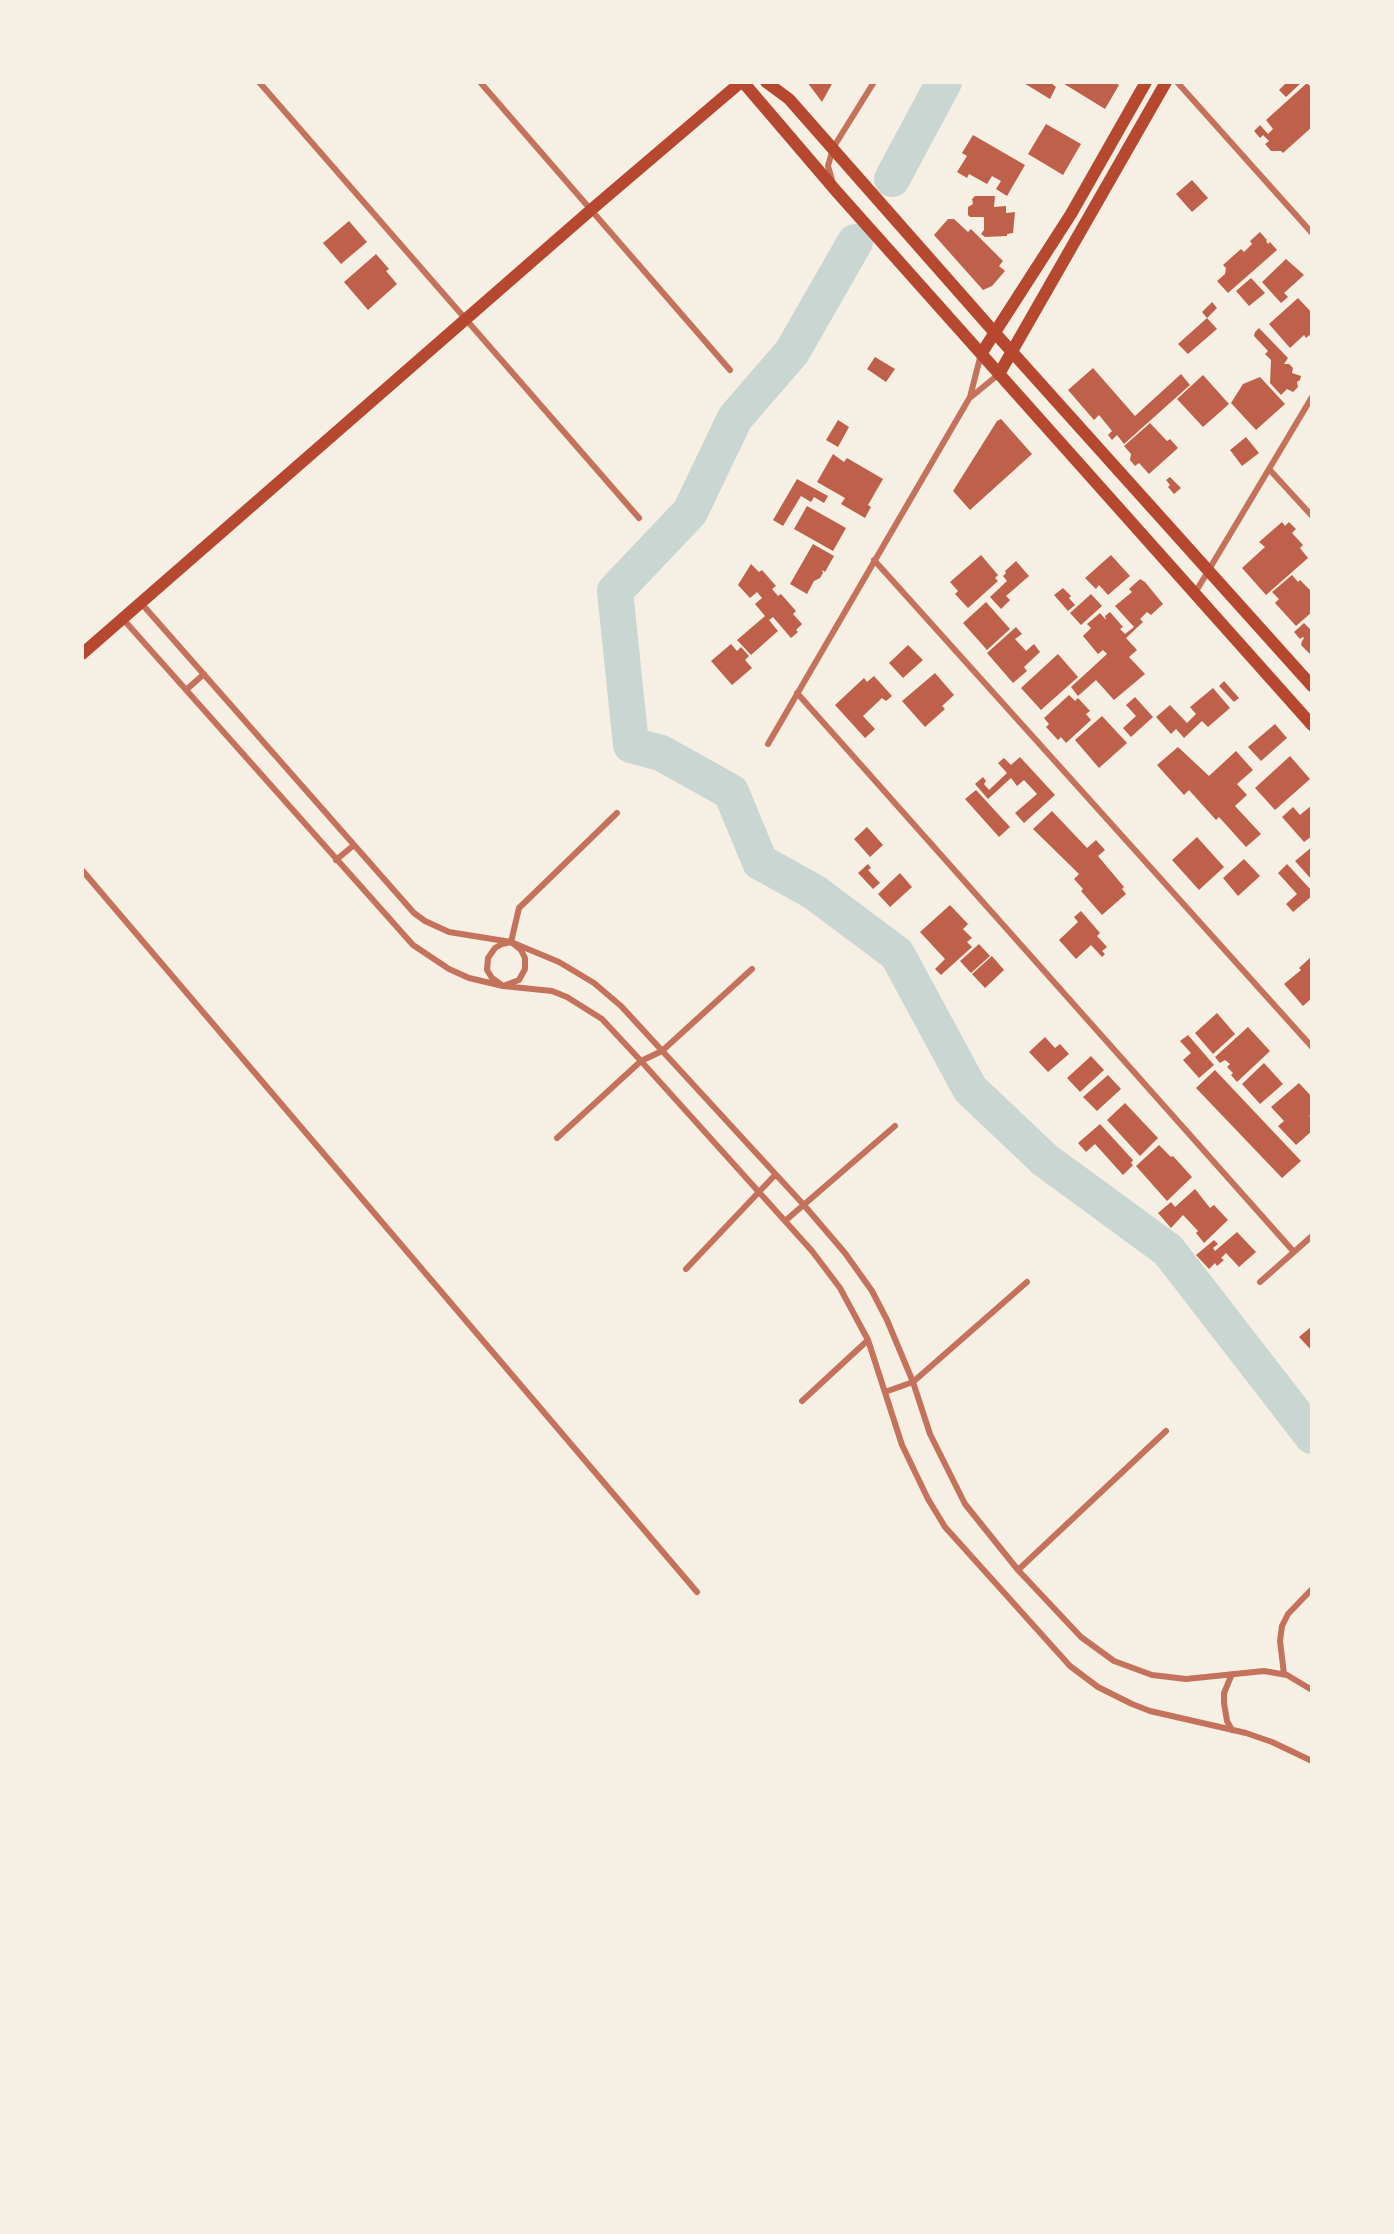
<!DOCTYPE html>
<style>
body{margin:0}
#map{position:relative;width:1394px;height:2234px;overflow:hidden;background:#f6efe4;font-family:Jost,sans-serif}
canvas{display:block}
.frame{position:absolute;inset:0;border:84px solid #f6efe4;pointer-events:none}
</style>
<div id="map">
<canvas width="1394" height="2234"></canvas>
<div class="frame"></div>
</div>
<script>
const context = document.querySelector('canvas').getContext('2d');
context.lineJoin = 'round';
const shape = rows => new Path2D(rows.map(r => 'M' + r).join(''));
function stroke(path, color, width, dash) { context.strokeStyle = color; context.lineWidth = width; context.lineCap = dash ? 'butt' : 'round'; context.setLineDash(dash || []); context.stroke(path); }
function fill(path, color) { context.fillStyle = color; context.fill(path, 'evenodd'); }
const river = shape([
 [892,179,944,82],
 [855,242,792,352,735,418,690,512,615,591,631,745,661,753,731,792,760,862,814,892,897,954,970,1089,1045,1160,1168,1250,1312,1436]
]);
const building = shape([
 [807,82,833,82,822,102],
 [1022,82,1050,82,1056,87,1050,99],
 [1061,82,1114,82,1119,85,1105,109],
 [1287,82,1302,82,1286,97,1279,90],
 [1307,83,1312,88,1312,127,1283,153,1281,151,1271,151,1265,144,1269,141,1263,135,1260,138,1254,131,1260,125,1268,134,1273,129,1266,120],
 [1046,124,1081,144,1063,175,1028,154],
 [973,135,1025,165,1007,196,996,189,1001,181,992,176,987,184,969,174,967,178,957,172,967,156,962,153],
 [1192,180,1208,198,1192,212,1176,194],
 [975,196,995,196,994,207,1006,206,1006,213,1015,212,1013,233,1007,234,1007,236,985,237,981,234,984,230,984,217,970,217,968,215,968,207,973,204,972,199],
 [948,219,954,219,968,232,971,229,1003,261,999,266,1005,271,992,286,983,290,934,235],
 [349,221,367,242,341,264,323,243],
 [1260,232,1267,240,1266,241,1268,244,1270,242,1277,250,1228,293,1217,281,1225,274,1226,268,1223,265,1241,249,1244,252,1252,244,1250,241],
 [376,254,389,269,386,271,397,284,368,310,344,282],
 [1286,259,1304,275,1284,293,1288,297,1281,303,1262,282],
 [1251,278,1265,293,1249,306,1236,291],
 [1298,298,1312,313,1312,333,1306,338,1304,335,1290,348,1269,324],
 [1212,302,1217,308,1207,318,1202,312],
 [1207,318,1217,329,1188,354,1178,344],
 [1259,328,1288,358,1284,364,1289,364,1293,368,1292,373,1301,376,1300,380,1297,382,1298,387,1293,392,1287,389,1281,395,1270,383,1271,360,1265,354,1268,351,1254,336,1255,332],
 [875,357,895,369,886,382,867,369],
 [1093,368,1135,416,1181,374,1190,385,1124,444,1117,435,1112,440,1108,435,1112,431,1099,415,1094,420,1068,390],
 [1203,375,1229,404,1203,427,1177,399],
 [1260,377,1285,404,1256,430,1231,403,1243,384],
 [1001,419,1032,454,970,510,953,491,997,421],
 [838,420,849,427,838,447,826,440],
 [1150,423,1167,441,1170,439,1178,448,1149,474,1139,463,1135,466,1130,460,1131,454,1124,446],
 [1246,437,1259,453,1242,466,1230,450],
 [833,454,844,462,847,458,883,479,868,505,871,507,865,518,841,504,845,498,817,482],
 [1170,477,1181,488,1174,494,1168,487,1170,485,1166,480],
 [797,479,828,496,824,503,814,497,811,502,801,496,783,526,773,520],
 [807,506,846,528,833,551,794,529],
 [1282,522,1285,526,1289,522,1296,529,1292,533,1303,545,1300,548,1308,558,1266,595,1242,568,1265,547,1259,542],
 [813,544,834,556,825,572,822,570,823,573,820,578,814,581,807,594,790,584],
 [981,555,998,575,995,578,998,581,968,608,955,594,958,591,950,582],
 [1111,555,1130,576,1108,595,1099,585,1096,589,1085,578],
 [1016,561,1029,576,1006,596,1010,600,1001,609,990,597,1007,581,1003,576,1006,573,1005,571],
 [751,564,759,572,762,570,776,586,772,589,778,596,781,594,796,611,793,614,802,624,796,630,798,632,791,638,773,617,769,620,778,631,751,655,737,640,765,616,755,604,762,598,757,592,750,598,738,585],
 [1292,575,1298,582,1300,580,1312,592,1312,612,1296,626,1275,603,1279,599,1272,592],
 [1140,579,1145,582,1163,604,1151,615,1147,612,1140,619,1143,622,1126,638,1137,650,1129,657,1145,674,1114,700,1096,680,1078,696,1071,687,1107,654,1103,650,1098,654,1083,636,1091,628,1087,624,1100,613,1106,620,1105,616,1110,612,1123,627,1120,629,1125,634,1134,627,1115,606,1132,592,1129,589],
 [1063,588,1071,596,1069,598,1075,605,1068,611,1054,595],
 [1091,594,1102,606,1081,625,1070,613],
 [986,602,1010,629,987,650,963,623],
 [1304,623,1312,631,1312,656,1301,645,1302,641,1304,638,1303,637,1300,639,1294,632],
 [1016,627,1022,634,1015,639,1026,651,1034,644,1040,652,1024,667,1027,671,1013,683,987,653],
 [731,644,737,651,741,647,749,656,745,660,752,668,732,685,711,661],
 [908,645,923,660,903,678,889,663],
 [1058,654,1078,677,1041,710,1021,688],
 [935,673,954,695,942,706,945,709,925,727,902,701],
 [874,676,892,696,886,701,882,698,863,716,875,729,865,738,835,705,864,678,867,682],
 [1224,681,1239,698,1234,702,1219,686],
 [1213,688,1230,708,1208,727,1202,721,1184,738,1176,729,1171,734,1156,717,1170,705,1187,723,1196,714,1190,707],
 [1069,695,1075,701,1078,698,1090,711,1086,714,1091,720,1066,743,1061,737,1058,740,1046,727,1049,724,1044,718],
 [1135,697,1153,717,1131,737,1123,728,1136,716,1126,705],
 [1102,716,1127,743,1099,768,1075,740],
 [1275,724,1287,738,1261,761,1248,747],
 [1178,747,1209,776,1236,751,1253,770,1237,784,1247,795,1235,806,1261,834,1246,847,1219,817,1216,820,1189,790,1184,795,1157,765],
 [1290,756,1310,779,1275,810,1255,788],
 [1020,757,1055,795,1024,823,1015,813,1037,794,1024,780,1017,786,1011,778,988,799,975,784,983,777,986,781,984,784,989,790,1007,773,998,763,1004,758,1011,765],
 [976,790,1010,827,999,837,965,799],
 [1312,805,1312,836,1304,842,1282,817,1293,807,1300,815],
 [1052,811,1087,848,1096,840,1105,850,1098,856,1124,887,1122,889,1126,894,1102,915,1081,891,1083,889,1074,879,1079,874,1033,829],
 [867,827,883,845,870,857,854,839],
 [1197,837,1224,867,1199,890,1172,860],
 [1312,847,1312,880,1295,861],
 [1244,859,1260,876,1238,896,1223,878],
 [868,864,871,868,868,870,880,883,873,889,858,873],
 [1287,864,1312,891,1312,896,1293,912,1286,904,1297,894,1278,873],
 [900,873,912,887,890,907,878,894],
 [950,905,968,924,963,929,972,938,967,942,972,947,941,975,935,969,945,959,920,932],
 [1081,911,1100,933,1097,936,1107,947,1102,951,1105,954,1102,957,1091,945,1076,959,1059,940,1078,922,1074,917],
 [979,944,990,956,971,973,960,961],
 [992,956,1004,970,985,988,972,974],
 [1312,956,1312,998,1303,1006,1284,984,1301,970,1299,968],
 [1217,1013,1235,1034,1213,1054,1195,1033],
 [1248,1027,1270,1051,1237,1082,1231,1075,1233,1073,1227,1067,1230,1064,1225,1060,1220,1063,1215,1057],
 [1188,1035,1214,1065,1199,1078,1183,1060,1191,1053,1180,1041],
 [1045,1037,1055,1048,1060,1044,1069,1054,1048,1072,1029,1052],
 [1091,1056,1104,1070,1080,1092,1067,1078],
 [1264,1063,1283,1084,1260,1104,1242,1084],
 [1215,1070,1301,1161,1282,1178,1196,1088],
 [1108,1075,1121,1089,1097,1111,1083,1097],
 [1299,1083,1312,1097,1312,1115,1309,1116,1312,1119,1312,1131,1296,1145,1278,1126,1284,1121,1271,1107],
 [1125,1103,1158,1138,1140,1156,1107,1120],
 [1100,1124,1133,1160,1131,1163,1133,1165,1123,1175,1095,1144,1086,1152,1078,1143],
 [1159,1145,1171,1157,1173,1156,1192,1177,1167,1201,1136,1166],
 [1195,1189,1210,1208,1214,1205,1228,1220,1204,1243,1196,1233,1198,1231,1183,1215,1171,1228,1158,1213,1171,1202,1175,1207],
 [1237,1232,1256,1252,1239,1267,1226,1253,1221,1258,1224,1260,1217,1266,1215,1263,1209,1269,1196,1255,1214,1240,1218,1244,1213,1248,1215,1251],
 [1312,1326,1312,1351,1299,1337]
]);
const minor = shape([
 [259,82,639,518],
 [480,82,730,370],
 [1177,82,1312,233],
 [832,180,828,166,833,148,874,82],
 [971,397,999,374],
 [1269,469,1312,516],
 [874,560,1312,1047],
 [1195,593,1312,397],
 [141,603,414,913,425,921,449,932,511,942,559,962,594,983,621,1006,803,1204,845,1253,872,1291,887,1320,913,1382,930,1434,965,1504,1018,1570,1081,1637,1114,1661,1152,1675,1186,1679,1264,1671,1287,1675,1312,1690],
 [123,619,413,945,449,969,469,978,503,986,552,991,567,997,602,1019,641,1061,812,1251,840,1288,868,1340,902,1445,928,1499,945,1527,1070,1666,1098,1687,1132,1704,1150,1711,1246,1733,1272,1742,1312,1761],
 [186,690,204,674],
 [797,693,1294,1252],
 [768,744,970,397,981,354],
 [336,860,354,845],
 [82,870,697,1592],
 [511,942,519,908,617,813],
 [511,942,521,950,525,958,525,969,519,980,503,986,492,978,487,970,488,958,495,948,502,944,511,942],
 [557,1138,641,1061,662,1051,752,969],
 [785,1221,895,1126],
 [686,1269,775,1175],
 [1260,1282,1312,1236],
 [885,1392,913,1382,1027,1282],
 [802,1401,868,1340],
 [1018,1570,1166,1431],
 [1284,1674,1280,1641,1282,1626,1288,1614,1312,1589],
 [1232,1730,1227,1721,1224,1703,1224,1693,1232,1674]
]);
const secondary = shape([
 [743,82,837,192,1312,725],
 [766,82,789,99,995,333,1312,686],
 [981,354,1071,214,1146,82],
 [999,374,1166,82],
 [82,654,592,209,741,82]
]);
stroke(river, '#c9d6d2', 36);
fill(building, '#bf614a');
stroke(minor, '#c5725c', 6);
stroke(secondary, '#b5482f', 12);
</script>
